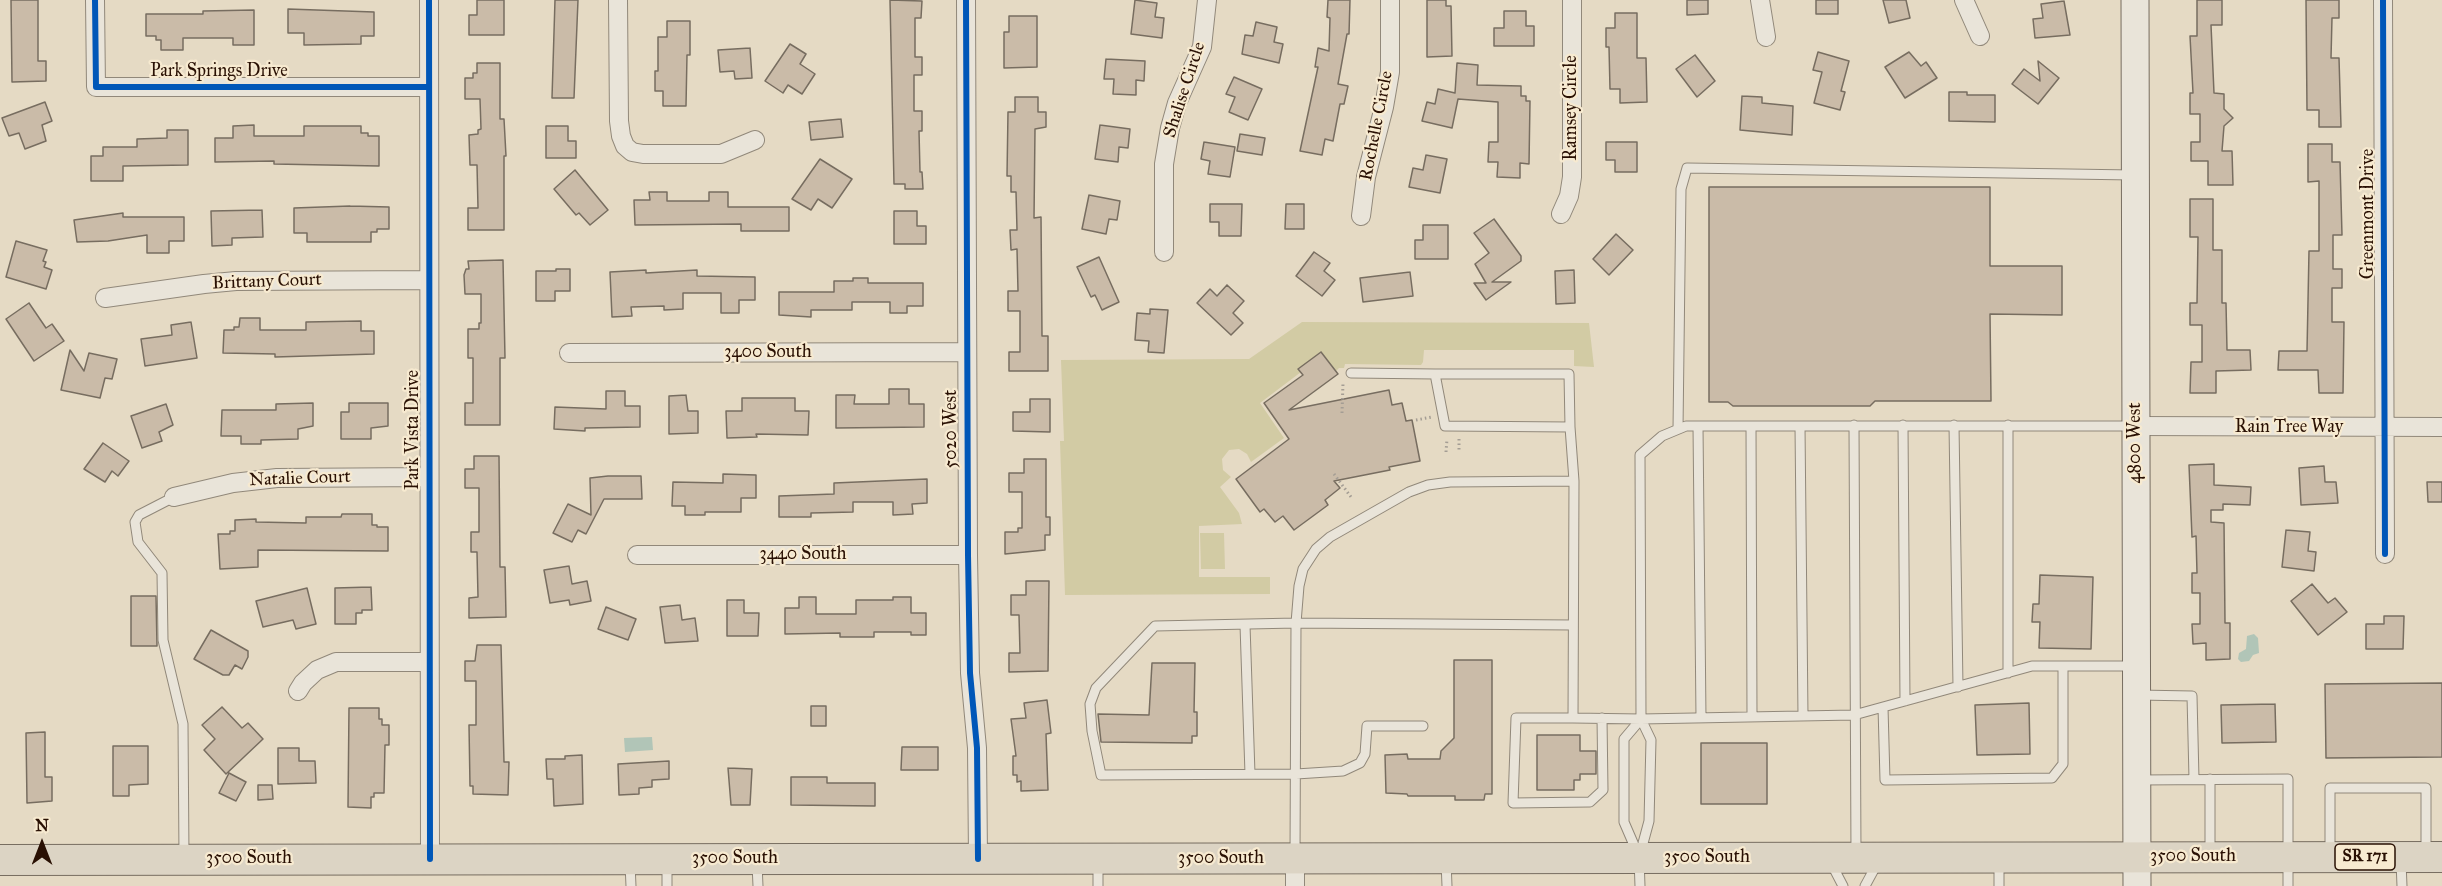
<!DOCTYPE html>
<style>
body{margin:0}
#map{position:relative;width:2442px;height:886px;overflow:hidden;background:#e5dac4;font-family:"IM FELL Great Primer",serif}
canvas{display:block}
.north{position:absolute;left:12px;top:814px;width:60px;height:60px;-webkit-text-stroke:4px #f7ead0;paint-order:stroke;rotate:0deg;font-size:16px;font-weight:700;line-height:24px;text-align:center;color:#291003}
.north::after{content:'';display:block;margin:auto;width:21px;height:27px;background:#291003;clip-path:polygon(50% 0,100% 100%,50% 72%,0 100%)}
</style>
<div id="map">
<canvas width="2442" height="886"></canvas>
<div class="north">N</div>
</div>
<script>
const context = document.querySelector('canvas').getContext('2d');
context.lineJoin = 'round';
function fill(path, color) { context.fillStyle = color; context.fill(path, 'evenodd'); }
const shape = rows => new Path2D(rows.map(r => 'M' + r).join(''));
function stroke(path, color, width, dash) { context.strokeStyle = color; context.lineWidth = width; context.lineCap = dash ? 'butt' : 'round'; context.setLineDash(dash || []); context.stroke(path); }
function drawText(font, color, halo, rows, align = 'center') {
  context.font = font + ' "IM FELL Great Primer",serif'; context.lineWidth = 4.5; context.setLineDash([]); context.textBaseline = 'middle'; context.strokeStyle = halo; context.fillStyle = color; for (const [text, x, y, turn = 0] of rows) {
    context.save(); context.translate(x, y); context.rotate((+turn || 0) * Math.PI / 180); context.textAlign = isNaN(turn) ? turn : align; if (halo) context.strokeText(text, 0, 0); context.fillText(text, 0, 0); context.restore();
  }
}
const green = shape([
 [1302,322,1589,323,1594,367,1574,366,1574,350,1424,350,1423,362,1421,365,1345,364,1344,368,1339,368,1336,371,1301,372,1260,403,1284,438,1251,462,1247,454,1239,449,1229,450,1222,459,1223,470,1231,477,1220,487,1239,513,1242,524,1199,526,1199,577,1270,577,1270,594,1065,595,1060,441,1064,441,1061,360,1249,359],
 [1200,533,1224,533,1225,569,1201,569]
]);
const water = shape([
 [2254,634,2258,638,2259,653,2253,655,2249,661,2241,662,2238,659,2239,653,2246,649,2247,636],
 [652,737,653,750,625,752,624,738]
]);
const building = shape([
 [11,0,38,0,38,61,46,61,46,81,12,82,11,0],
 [477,0,504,0,504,35,469,35,469,15,477,15,477,0],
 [555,0,578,0,574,98,552,98,555,0],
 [890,0,922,1,921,18,915,18,915,57,922,57,922,75,914,75,914,111,922,111,922,131,919,131,920,172,922,172,923,189,905,189,905,184,894,184,890,0],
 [1135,0,1157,3,1155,17,1164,18,1162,38,1131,34,1135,0],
 [1328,0,1350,0,1349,34,1347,34,1338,84,1348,86,1344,104,1340,104,1333,141,1325,139,1322,155,1300,151,1318,67,1315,67,1318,48,1329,51,1330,18,1327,17,1328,0],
 [1427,0,1446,0,1446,6,1451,6,1452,56,1427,57,1427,0],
 [1687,0,1708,0,1708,14,1687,15,1687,0],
 [1816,0,1838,0,1838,14,1816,14,1816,0],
 [1883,0,1906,0,1910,18,1889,23,1883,0],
 [2197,0,2222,0,2222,25,2211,25,2214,93,2224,94,2224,109,2233,118,2224,126,2222,151,2232,151,2233,185,2208,185,2208,161,2191,161,2191,142,2200,142,2200,114,2190,114,2190,93,2193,93,2190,36,2197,36,2197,0],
 [2306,0,2339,0,2339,18,2332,18,2331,58,2339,58,2341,127,2319,127,2319,110,2307,110,2306,0],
 [2064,1,2070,35,2035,38,2033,19,2043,18,2041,4,2064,1],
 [288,9,374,12,374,36,361,36,361,44,304,45,304,33,288,33,288,9],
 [254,10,254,45,233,45,233,38,183,38,183,50,161,50,161,40,156,40,156,36,146,36,146,14,203,14,203,11,254,10],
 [1504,11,1526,11,1526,26,1534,26,1534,46,1494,46,1494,28,1504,28,1504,11],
 [1615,13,1637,13,1637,58,1646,58,1647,102,1620,103,1620,89,1610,89,1609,47,1606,47,1606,28,1615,28,1615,13],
 [1009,16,1037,16,1037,67,1004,68,1004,32,1009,32,1009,16],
 [667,21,690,21,690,55,687,55,686,106,663,106,663,91,655,91,655,71,658,71,658,37,667,37,667,21],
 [1256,22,1277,27,1274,42,1283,44,1279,63,1242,54,1245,35,1253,36,1256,22],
 [790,44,806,54,800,64,815,74,802,94,788,85,783,93,765,81,790,44],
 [750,48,752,78,735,79,734,71,720,72,718,50,750,48],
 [1818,52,1849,61,1841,91,1845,92,1840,110,1814,103,1822,72,1813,70,1818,52],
 [1909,52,1921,66,1926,62,1937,78,1905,98,1885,67,1909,52],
 [1695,55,1715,81,1697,97,1676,69,1695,55],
 [1106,59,1145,61,1144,81,1136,80,1136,95,1113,94,1114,79,1104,79,1106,59],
 [2038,61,2059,78,2038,104,2012,84,2024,69,2040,81,2038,61],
 [477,63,500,63,500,119,504,119,506,156,504,156,504,230,468,230,468,208,478,208,477,165,470,165,469,135,478,134,478,130,481,129,480,99,465,99,465,78,473,78,473,73,477,73,477,63],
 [1457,63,1478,65,1477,85,1521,86,1521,96,1526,96,1526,101,1530,101,1529,164,1520,163,1520,178,1497,177,1498,162,1488,162,1489,142,1498,142,1498,102,1458,99,1452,128,1422,121,1427,102,1435,104,1438,89,1455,93,1457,63],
 [1234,77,1262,89,1248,120,1229,112,1235,97,1226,94,1234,77],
 [1949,92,1967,92,1967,95,1995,95,1995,122,1949,121,1949,92],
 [1742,96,1762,97,1762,103,1793,106,1792,135,1740,130,1742,96],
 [1015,97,1038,97,1038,112,1046,112,1046,127,1035,129,1034,218,1041,217,1042,336,1048,336,1048,371,1009,371,1009,352,1020,352,1020,311,1008,311,1008,291,1018,291,1017,249,1011,250,1010,230,1017,230,1016,192,1011,192,1011,176,1007,176,1008,112,1015,112,1015,97],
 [45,102,52,121,42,125,46,141,25,149,19,133,9,136,2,118,45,102],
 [841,119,843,137,811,140,809,122,841,119],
 [254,125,254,136,304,136,304,126,361,126,361,133,368,133,368,136,379,136,379,166,274,164,274,161,215,162,215,138,233,138,233,126,254,125],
 [1100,125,1130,129,1128,148,1119,147,1118,162,1095,159,1100,125],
 [546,126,568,126,568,141,576,141,576,158,546,158,546,126],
 [167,130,188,130,188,165,123,166,123,181,91,181,91,156,103,156,103,147,137,147,137,139,167,138,167,130],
 [1240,134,1265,138,1262,155,1237,151,1240,134],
 [1204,142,1235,147,1230,177,1208,174,1210,161,1201,159,1204,142],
 [1606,142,1637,142,1637,172,1615,172,1615,160,1606,160,1606,142],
 [2308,144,2332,144,2332,162,2340,162,2342,235,2333,235,2333,269,2342,269,2342,288,2332,288,2332,322,2344,322,2343,393,2319,393,2318,370,2278,370,2279,351,2307,351,2309,251,2319,251,2319,181,2308,182,2308,144],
 [1426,155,1447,159,1440,193,1409,187,1413,168,1423,170,1426,155],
 [820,159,852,179,832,208,818,199,811,210,792,199,820,159],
 [575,170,608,210,590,225,579,213,576,215,554,189,575,170],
 [1709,187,1990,187,1990,266,2062,266,2062,315,1990,314,1991,401,1875,401,1870,406,1733,406,1728,402,1709,402,1709,187],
 [649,192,667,192,667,201,709,201,709,192,728,192,728,207,789,207,789,231,741,231,741,224,635,225,634,200,650,200,649,192],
 [1089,195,1120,201,1117,220,1109,219,1106,234,1082,229,1089,195],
 [2190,199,2213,199,2213,250,2222,250,2222,303,2226,303,2227,350,2250,350,2251,370,2216,371,2216,393,2190,393,2191,362,2202,362,2202,325,2190,325,2190,303,2197,303,2198,237,2190,237,2190,199],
 [1210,204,1242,204,1241,236,1219,236,1219,222,1210,222,1210,204],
 [1286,204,1304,204,1304,229,1285,229,1286,204],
 [350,206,389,207,389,229,377,229,377,232,371,232,371,242,307,242,307,233,294,233,294,208,350,206],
 [262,210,263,237,232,238,232,245,212,246,211,211,262,210],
 [894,211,917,211,917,226,926,226,926,244,894,244,894,211],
 [123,213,123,217,184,217,184,241,169,241,169,253,147,253,147,235,108,241,77,242,74,220,123,213],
 [1494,219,1521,256,1521,261,1492,282,1511,282,1486,300,1474,283,1486,283,1475,264,1489,253,1474,233,1494,219],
 [1423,225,1448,225,1448,259,1415,259,1415,240,1423,240,1423,225],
 [1616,234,1633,250,1609,275,1593,259,1616,234],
 [16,241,47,250,43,261,46,262,44,267,52,270,46,289,6,277,16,241],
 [1314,252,1330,263,1324,271,1335,280,1322,296,1296,276,1314,252],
 [1099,257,1119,302,1102,310,1095,295,1091,297,1077,267,1099,257],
 [503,260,505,358,500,358,500,425,465,425,465,403,473,403,473,358,468,358,468,329,479,329,479,323,481,323,481,294,465,294,464,275,466,269,469,269,468,261,503,260],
 [556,269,570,269,570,291,555,291,555,301,536,301,536,271,556,271,556,269],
 [646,270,646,273,697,270,697,276,755,277,755,300,739,300,739,313,721,313,721,293,683,293,683,309,664,310,664,306,631,307,632,316,612,317,610,272,646,270],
 [1574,270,1575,303,1556,304,1555,271,1574,270],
 [1410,272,1413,296,1363,302,1360,278,1410,272],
 [853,278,868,278,868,283,923,283,923,306,907,306,907,313,890,313,890,302,852,302,852,310,811,310,811,317,779,315,779,292,834,292,834,281,853,281,853,278],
 [1227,285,1244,301,1233,313,1243,323,1231,335,1197,303,1210,289,1217,296,1227,285],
 [29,303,46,328,52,324,64,341,34,361,6,319,29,303],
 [1150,309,1168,310,1164,353,1148,352,1149,341,1135,340,1137,313,1150,314,1150,309],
 [240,318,260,318,260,330,306,330,306,322,361,321,361,331,374,331,374,354,275,357,275,354,223,353,224,330,234,330,234,327,239,327,240,318],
 [191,322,197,358,145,366,141,339,172,335,171,325,191,322],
 [70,350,84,371,89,353,117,359,112,379,105,378,100,398,61,390,70,350],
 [1321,352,1338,374,1289,410,1389,390,1392,405,1402,403,1406,421,1412,420,1420,461,1389,467,1390,470,1334,481,1340,488,1325,500,1328,505,1294,530,1283,516,1275,522,1264,509,1260,512,1236,479,1289,439,1264,403,1303,375,1298,369,1321,352],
 [889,389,909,389,909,404,924,404,924,427,836,428,836,395,855,395,854,404,889,404,889,389],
 [606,391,625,391,625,406,640,406,640,427,585,428,585,431,554,429,555,407,606,409,606,391],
 [686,395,688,411,698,411,698,433,669,434,669,396,686,395],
 [742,398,795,398,795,411,809,411,808,435,756,434,757,437,727,438,726,411,742,411,742,398],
 [1030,399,1050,399,1050,432,1013,431,1013,412,1030,412,1030,399],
 [313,403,313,426,298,429,298,439,261,440,261,444,241,444,241,436,221,436,222,410,276,410,276,404,313,403],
 [349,403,388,403,388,426,371,428,371,439,341,439,341,412,349,412,349,403],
 [166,404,173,425,159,432,162,441,142,448,131,416,166,404],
 [103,443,129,461,118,476,112,471,105,482,84,469,103,443],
 [474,456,499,456,500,567,505,567,506,617,469,618,469,598,478,597,477,552,471,552,471,532,479,532,479,488,465,488,465,469,474,469,474,456],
 [1024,459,1046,459,1046,517,1050,517,1050,535,1045,535,1045,550,1005,554,1005,532,1018,532,1018,528,1022,528,1022,492,1009,492,1009,473,1024,473,1024,459],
 [2214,464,2214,485,2251,487,2250,505,2223,504,2223,510,2211,510,2211,522,2224,523,2225,623,2230,623,2230,659,2206,660,2206,643,2193,644,2192,624,2200,624,2200,593,2192,593,2192,573,2197,573,2196,536,2192,537,2189,465,2214,464],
 [2324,466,2325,482,2336,482,2338,503,2301,505,2299,468,2324,466],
 [723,474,756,475,756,498,741,498,741,512,705,512,705,515,685,515,685,506,672,506,673,482,723,483,723,474],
 [608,476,641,476,642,499,604,499,586,534,578,530,572,542,553,533,568,504,591,515,590,478,608,476],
 [927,479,927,503,912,504,913,514,893,515,893,502,853,502,853,512,811,513,811,517,779,517,779,496,834,494,834,483,927,479],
 [2427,482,2442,482,2442,502,2428,502,2427,482],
 [342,514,372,514,372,525,377,525,377,527,388,527,388,551,258,550,258,567,220,569,218,534,230,534,230,531,235,531,235,520,256,519,256,522,306,523,306,517,341,517,342,514],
 [2286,530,2310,532,2308,551,2316,552,2314,571,2282,567,2286,530],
 [569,566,572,584,587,581,591,601,570,605,569,600,550,603,544,570,569,566],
 [2040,575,2093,577,2091,649,2039,648,2040,622,2032,622,2033,604,2039,604,2040,575],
 [1026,581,1049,581,1048,671,1009,672,1009,653,1020,653,1019,615,1011,615,1011,595,1026,595,1026,581],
 [2312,584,2328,603,2335,598,2347,612,2318,635,2291,601,2312,584],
 [371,587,372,610,362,610,362,613,356,613,356,624,335,624,335,588,371,587],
 [307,588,316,624,296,629,293,620,263,627,256,601,307,588],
 [131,596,156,596,157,646,131,646,131,596],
 [799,597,816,597,816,614,856,614,856,600,893,600,893,597,911,597,911,613,926,613,926,635,911,635,911,632,874,632,874,637,840,637,840,633,785,634,785,608,799,608,799,597],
 [727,600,744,600,744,613,759,613,758,636,727,636,727,600],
 [680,605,682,620,695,618,698,641,665,643,660,607,680,605],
 [606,607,636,619,628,640,598,629,606,607],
 [2384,616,2404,616,2403,649,2366,649,2366,624,2384,624,2384,616],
 [211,630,248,651,248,657,242,669,235,665,229,675,223,675,194,659,211,630],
 [477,645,501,645,504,762,509,762,508,795,473,794,473,786,470,786,469,725,476,725,476,681,465,681,465,661,475,661,477,645],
 [1454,660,1492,660,1492,794,1485,794,1484,800,1455,800,1455,796,1408,796,1407,794,1386,793,1385,755,1407,754,1408,759,1440,759,1441,751,1454,738,1454,660],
 [1152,663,1195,663,1194,712,1197,712,1197,736,1192,736,1192,743,1101,742,1098,714,1149,715,1152,663],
 [2442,683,2442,757,2326,758,2325,684,2442,683],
 [1047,700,1051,733,1046,734,1048,790,1021,791,1021,781,1017,782,1017,775,1013,775,1013,756,1016,756,1011,719,1026,718,1024,703,1047,700],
 [2029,703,2030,754,1977,755,1975,705,2029,703],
 [2275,704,2276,742,2222,743,2221,705,2275,704],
 [811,706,826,706,826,726,811,726,811,706],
 [222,707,242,728,248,723,263,739,226,774,204,750,215,739,202,725,222,707],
 [349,708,379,708,379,719,382,719,382,725,389,725,389,745,385,745,384,793,374,793,374,797,371,797,371,808,348,807,349,708],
 [45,732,45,777,52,777,52,801,27,803,26,733,45,732],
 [1537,735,1580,735,1580,751,1596,751,1596,774,1580,774,1580,780,1574,780,1574,790,1537,790,1537,735],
 [1701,743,1767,743,1767,804,1701,804,1701,743],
 [113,746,148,746,148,784,129,785,129,796,113,796,113,746],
 [902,747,938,747,938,770,901,770,902,747],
 [278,748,299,748,299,761,315,761,316,783,278,784,278,748],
 [582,755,583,804,554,806,553,779,547,779,546,759,565,759,565,756,582,755],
 [669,761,669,779,652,780,652,787,639,788,639,794,619,795,618,764,669,761],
 [728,768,752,769,750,805,731,805,728,768],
 [229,773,246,782,236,801,219,793,229,773],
 [791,777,827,777,827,783,875,783,875,806,791,805,791,777],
 [258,785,272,785,273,799,258,800,258,785]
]);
const path = shape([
 [1342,413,1343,383],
 [1416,420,1432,417],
 [1459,439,1459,452],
 [1446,452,1447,439],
 [1334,474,1351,497]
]);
const lane = shape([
 [1351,373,1435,374],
 [1854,425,1856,855],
 [1903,425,1905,701],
 [1954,425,1958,687],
 [2008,425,2008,673],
 [1698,426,1701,718],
 [1751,426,1752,717],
 [1800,426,1803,716],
 [1570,427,1445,426,1435,374,1569,374,1570,427,1574,481],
 [1678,429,1681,189,1687,168,2133,175],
 [174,497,139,515,135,522,138,542,162,573,163,640,183,724,184,857],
 [1245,625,1250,774],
 [2138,695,2192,696,2194,779],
 [1883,707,1885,780,2052,778,2063,764,2063,666],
 [1573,718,1516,718,1513,803,1590,802,1603,790,1602,718],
 [1423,726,1367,726,1365,754,1360,763,1343,771,1296,774,1101,775,1092,731,1090,704,1096,688,1155,626,1296,623,1573,625],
 [2210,779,2210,855],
 [2140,780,2288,779,2288,886],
 [1637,852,1624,822,1624,739,1641,719],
 [2330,854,2330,788,2426,788,2426,852],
 [1295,856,1296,623,1299,586,1303,569,1316,549,1330,537,1409,492,1428,485,1450,482,1574,481,1573,718,1641,719,1854,715,2032,666,2133,666],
 [1999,860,1999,886],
 [1446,861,1447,886],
 [1098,862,1098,886],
 [2401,862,2402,886],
 [1831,863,1843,886],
 [630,864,631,886],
 [667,864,667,886],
 [757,864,758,886],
 [1640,886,1639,858,1649,821,1651,740,1641,719,1640,455,1662,436,1686,426,2133,426],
 [1865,886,1878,862]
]);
const street = shape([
 [95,0,96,87,429,87],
 [429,0,430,859],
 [618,0,619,121,621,136,625,146,632,152,643,154,721,154,755,140],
 [966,0,968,555,970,673,977,748,978,859],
 [1760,0,1766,37],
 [1964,0,1980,36],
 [2383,0,2385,554],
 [1561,214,1569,196,1572,177,1572,0],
 [1361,216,1366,177,1384,107,1390,72,1390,0],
 [1164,252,1164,164,1170,128,1177,103,1202,47,1207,0],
 [105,298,204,284,236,281,429,280],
 [569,353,967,352],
 [2135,426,2442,427],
 [174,497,233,483,277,478,429,477],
 [637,555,968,555],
 [298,691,303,683,317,670,336,662,429,662],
 [1295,858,1295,886]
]);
const secondary = shape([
 [2135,0,2137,886]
]);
const primary = shape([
 [0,860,2442,857]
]);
const cycleway = shape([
 [95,0,96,87,429,87],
 [429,0,430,859],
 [966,0,968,555,970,673,977,748,978,859],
 [2383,0,2385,554]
]);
const shields = [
 [2365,857,60]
];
const shieldNames = [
 ["SR 171",2365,857]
];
const streetNames = [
 ["Park Springs Drive",219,72],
 ["Shalise Circle",1185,90,-72],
 ["Ramsey Circle",1572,108,-90],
 ["Rochelle Circle",1377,126,-79],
 ["Greenmont Drive",2369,214,-90],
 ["Brittany Court",267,282,-2],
 ["3400 South",768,353],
 ["Rain Tree Way",2289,428],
 ["5020 West",952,429,-90],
 ["Park Vista Drive",414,430,-90],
 ["4800 West",2136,443,-90],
 ["Natalie Court",300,479,-2],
 ["3440 South",803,555],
 ["3500 South",2193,857],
 ["3500 South",1707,858],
 ["3500 South",249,859],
 ["3500 South",735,859],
 ["3500 South",1221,859]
];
fill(green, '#d2cba4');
fill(water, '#b1c5b7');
fill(building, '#cabba8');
stroke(building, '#776d60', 1.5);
stroke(lane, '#91887a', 11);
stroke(street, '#91887a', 20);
stroke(secondary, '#776d60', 29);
stroke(primary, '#776d60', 32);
stroke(path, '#a49d94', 3, [1.5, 3]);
stroke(lane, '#e9e4d9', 9);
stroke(street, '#e9e4d9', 18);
stroke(secondary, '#e9e4d9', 27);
stroke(primary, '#dcd4c4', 30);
stroke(cycleway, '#0057b8', 6);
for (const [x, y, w] of shields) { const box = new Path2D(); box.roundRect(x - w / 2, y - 13, w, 26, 4.5); context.fillStyle = '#f7ead0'; context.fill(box); stroke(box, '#291003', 1.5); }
drawText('bold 16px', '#291003', null, shieldNames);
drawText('18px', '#291003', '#f7ead0', streetNames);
</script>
